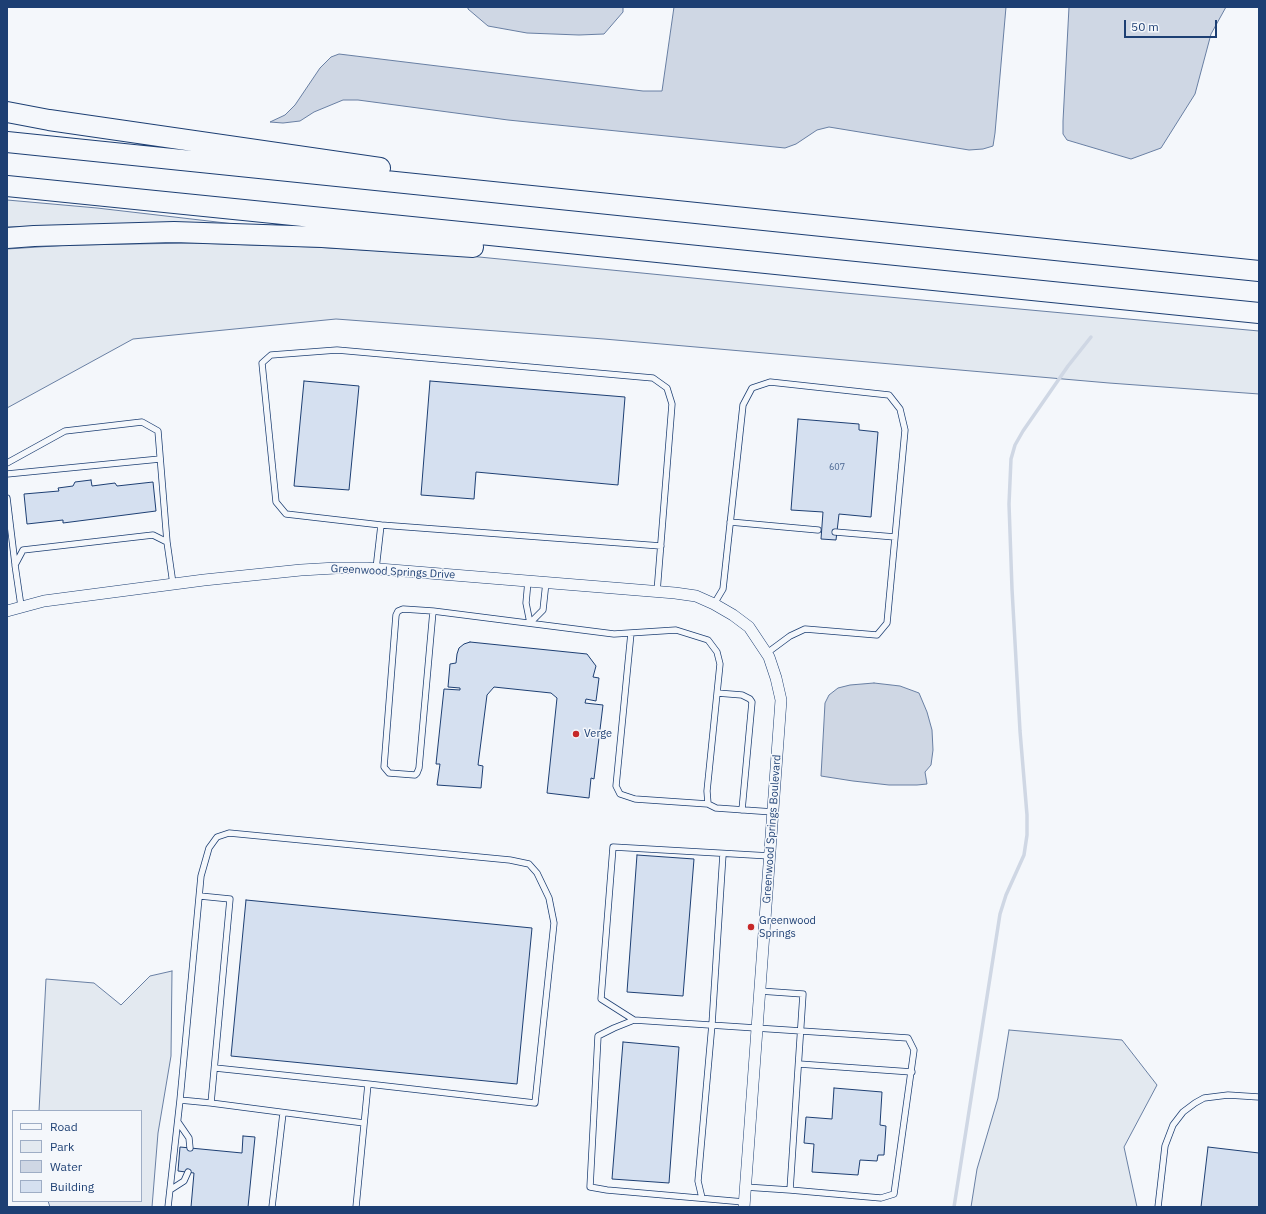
<!DOCTYPE html>
<style>
body{margin:0}
#map{position:relative;width:1266px;height:1214px;overflow:hidden;background:#f4f7fb;font-family:"IBM Plex Sans",sans-serif}
canvas{display:block}
.frame{position:absolute;inset:0;border:8px solid #1d3f73;pointer-events:none}
.legend{position:absolute;left:12px;top:1110px;width:130px;height:92px;box-sizing:border-box;background:#f4f7fb;border:1px solid #9eadc5;margin:0;padding:5px 7px;list-style:none;font-size:12px;color:#1d3f73}
.legend li{display:flex;align-items:center;gap:8px;height:20px}
.legend b{width:20px;border:1px solid #9eadc5}
.scale{position:absolute;left:1124px;top:20px;width:93px;height:18px;box-sizing:border-box;border:2px solid #1d3f73;border-top:0;padding-left:5px;font-size:12px;line-height:14px;white-space:nowrap;color:#1d3f73;-webkit-text-stroke:3px #f4f7fb;paint-order:stroke}
</style>
<div id="map">
<canvas width="1266" height="1214"></canvas>
<div class="frame"></div>
<ul class="legend">
<li><b style="height:5px;background:#f4f7fb"></b>Road</li>
<li><b style="height:11px;background:#e3e9f0"></b>Park</li>
<li><b style="height:11px;background:#cfd7e4"></b>Water</li>
<li><b style="height:11px;background:#d5e0f0"></b>Building</li>
</ul>
<div class="scale">50 m</div>
</div>
<script>
const context = document.querySelector('canvas').getContext('2d');
context.lineJoin = 'round';
function fill(path, color) { context.fillStyle = color; context.fill(path, 'evenodd'); }
const shape = rows => new Path2D(rows.map(r => 'M' + r).join(''));
function stroke(path, color, width, dash) { context.strokeStyle = color; context.lineWidth = width; context.lineCap = dash ? 'butt' : 'round'; context.setLineDash(dash || []); context.stroke(path); }
function drawText(font, color, halo, rows, align = 'center') {
  context.font = font + ' "IBM Plex Sans",sans-serif'; context.lineWidth = 3; context.setLineDash([]); context.textBaseline = 'middle'; context.strokeStyle = halo; context.fillStyle = color; for (const [text, x, y, turn = 0] of rows) {
    context.save(); context.translate(x, y); context.rotate((+turn || 0) * Math.PI / 180); context.textAlign = isNaN(turn) ? turn : align; if (halo) context.strokeText(text, 0, 0); context.fillText(text, 0, 0); context.restore();
  }
}
const green = shape([
 [7,200,97,208,260,227,135,225,7,227,7,200],
 [196,243,314,247,469,256,845,293,1259,331,1259,394,1109,383,604,339,336,319,133,339,7,408,7,249,70,245,196,243],
 [172,971,171,1056,158,1133,152,1207,50,1207,48,1201,141,1201,141,1111,39,1111,46,979,94,983,121,1005,150,976,172,971],
 [1009,1030,1122,1040,1157,1085,1124,1147,1137,1207,971,1207,977,1169,998,1098,1009,1030]
]);
const water = shape([
 [468,7,623,7,623,12,604,34,579,35,527,33,488,26,468,9,468,7],
 [674,7,1006,7,995,133,993,146,983,149,969,150,829,127,817,130,796,144,785,148,508,120,358,100,343,100,314,112,300,121,283,123,270,122,285,115,295,105,320,68,331,57,339,54,643,91,662,91,674,7],
 [1069,7,1226,7,1211,34,1195,94,1161,148,1131,159,1067,140,1063,134,1063,121,1069,7],
 [874,683,900,686,919,693,927,712,932,730,933,750,931,765,925,772,927,784,917,785,889,785,853,781,821,776,825,703,829,695,838,688,850,685,874,683]
]);
const stream = shape([
 [954,1207,1000,914,1006,895,1024,855,1027,835,1027,815,1020,731,1012,589,1009,504,1011,459,1015,445,1023,431,1068,366,1091,337]
]);
const building = shape([
 [304,381,359,386,349,490,294,486,304,381],
 [430,381,625,397,618,485,476,472,474,499,421,495,430,381],
 [798,419,859,424,859,430,878,432,871,517,839,514,836,540,821,539,823,512,791,510,798,419],
 [91,480,92,486,115,483,117,486,153,482,156,511,63,523,63,520,27,524,24,494,59,491,58,488,73,486,75,482,91,480],
 [470,642,587,654,596,666,593,677,599,678,596,701,586,699,585,703,603,705,594,779,591,778,589,798,547,793,557,698,551,693,494,687,487,695,478,765,483,766,481,788,437,785,440,764,436,764,444,689,460,690,460,688,448,687,450,664,456,663,457,654,459,648,464,644,470,642],
 [637,855,694,859,683,996,627,992,637,855],
 [246,900,532,928,517,1084,231,1056,246,900],
 [623,1042,679,1047,669,1183,612,1179,623,1042],
 [834,1088,882,1092,880,1125,886,1126,884,1155,878,1155,877,1161,860,1160,858,1175,812,1172,814,1144,804,1143,806,1117,832,1119,834,1088],
 [243,1136,255,1137,248,1207,191,1207,194,1173,178,1171,180,1147,242,1153,243,1136],
 [1208,1147,1259,1153,1259,1207,1201,1207,1208,1147]
]);
const service = shape([
 [7,463,65,431,142,422,158,431,167,542],
 [7,474,160,459],
 [7,498,15,564],
 [730,522,818,530],
 [381,525,661,546],
 [835,532,895,537],
 [376,569,381,525,286,514,276,502,262,363,271,355,337,350,653,378,667,388,672,404,657,592],
 [528,581,526,603,530,623],
 [714,604,723,589,743,405,752,388,770,382,889,395,900,409,905,430,887,623,877,635,805,629,790,636,767,653],
 [21,606,15,565,23,550,153,535,167,542,173,584],
 [433,611,419,768,417,773,415,775,389,773,384,767,396,615,398,611,403,609,433,611,614,634,676,630,708,640,717,652,720,664,707,791,708,804,716,808,773,812],
 [530,623,543,610,546,582],
 [631,633,616,786,620,794,635,799,708,804],
 [717,693,742,695,750,699,752,702,742,810],
 [200,896,230,899,211,1103],
 [634,1020,601,999,613,847,770,856],
 [799,1064,912,1072],
 [215,1068,368,1084],
 [178,1122,189,1138,190,1148],
 [745,1187,790,1190,803,994,760,991],
 [170,1190,184,1181,188,1172],
 [702,1198,698,1181,712,1024,723,854],
 [744,1202,607,1190,590,1187,598,1036,614,1028,634,1020,908,1038,914,1050,894,1194,881,1198,790,1190],
 [168,1207,180,1100],
 [272,1207,283,1113],
 [356,1207,368,1084,535,1103,554,923,549,898,537,873,529,864,510,860,229,833,217,837,209,848,201,876,180,1100,211,1103,364,1123],
 [1158,1207,1165,1146,1173,1125,1183,1112,1195,1103,1204,1098,1228,1095,1259,1097]
]);
const minor = shape([
 [7,611,44,601,204,580,301,570,336,568,367,568,675,593,696,596,714,604,733,615,749,627,769,657,776,678,781,700,744,1207]
]);
const motorway = shape([
 [7,112,49,120,380,168],
 [7,142,1259,271],
 [7,186,1259,313],
 [7,238,34,236,174,232,322,237,473,247]
]);
const markers = [
 [576,734,4,"#c62828"],
 [751,927,4,"#c62828"]
];
const numberNames = [
 ["607",837,467]
];
const streetNames = [
 ["Greenwood Springs Drive",393,572,3],
 ["Greenwood Springs Boulevard",772,829,-86]
];
const poiNames = [
 ["Verge",584,734],
 ["Greenwood",759,921],
 ["Springs",759,934]
];
fill(green, '#e3e9f0');
stroke(green, '#687fa3', 1);
fill(water, '#cfd7e4');
stroke(water, '#687fa3', 1);
stroke(stream, '#cfd7e4', 3.5);
fill(building, '#d5e0f0');
stroke(building, '#1d3f73', 1);
stroke(service, '#1d3f73', 7);
stroke(minor, '#1d3f73', 12);
stroke(motorway, '#1d3f73', 22);
stroke(service, '#f4f7fb', 5.5);
stroke(minor, '#f4f7fb', 11);
stroke(motorway, '#f4f7fb', 20);
for (const [x, y, r, color] of markers) { const dot = new Path2D(); dot.arc(x, y, r, 0, 2 * Math.PI); context.fillStyle = color; context.fill(dot); stroke(dot, '#f4f7fb', 1.5); }
drawText('9px', '#4b6792', null, numberNames);
drawText('11px', '#1d3f73', '#f4f7fb', streetNames);
drawText('11px', '#1d3f73', '#f4f7fb', poiNames, 'left');
</script>
